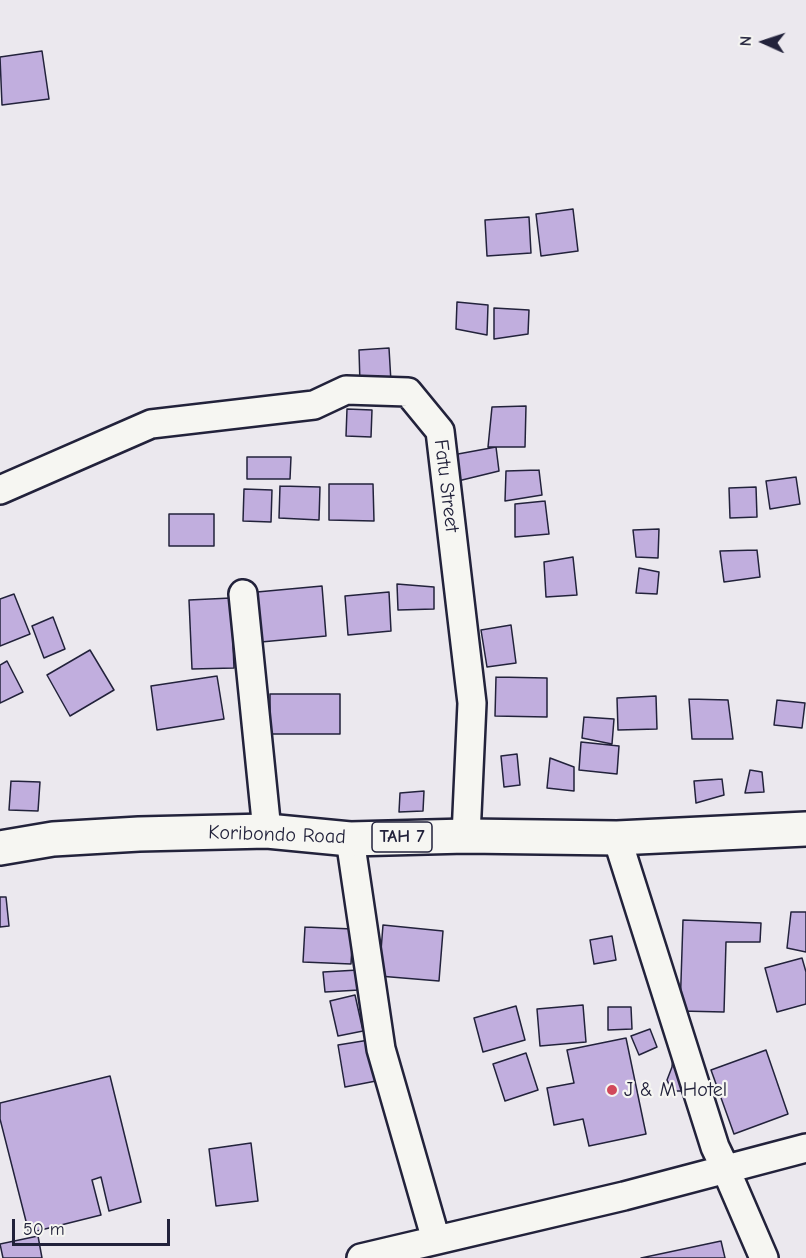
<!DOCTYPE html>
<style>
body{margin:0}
#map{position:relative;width:806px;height:1258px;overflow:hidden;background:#ebe8ee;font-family:"Comic Neue",sans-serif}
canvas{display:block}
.north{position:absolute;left:734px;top:12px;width:60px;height:60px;-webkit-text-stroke:4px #f6f6f2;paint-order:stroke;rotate:273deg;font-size:16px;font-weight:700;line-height:24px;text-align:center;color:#22223b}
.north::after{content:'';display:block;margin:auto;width:21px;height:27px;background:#22223b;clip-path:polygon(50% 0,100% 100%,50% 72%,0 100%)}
.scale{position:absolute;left:12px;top:1219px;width:158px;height:27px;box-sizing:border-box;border:3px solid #22223b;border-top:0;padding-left:8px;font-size:18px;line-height:21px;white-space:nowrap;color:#22223b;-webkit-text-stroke:4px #f6f6f2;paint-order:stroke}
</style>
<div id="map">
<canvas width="806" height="1258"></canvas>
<div class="north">N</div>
<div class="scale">50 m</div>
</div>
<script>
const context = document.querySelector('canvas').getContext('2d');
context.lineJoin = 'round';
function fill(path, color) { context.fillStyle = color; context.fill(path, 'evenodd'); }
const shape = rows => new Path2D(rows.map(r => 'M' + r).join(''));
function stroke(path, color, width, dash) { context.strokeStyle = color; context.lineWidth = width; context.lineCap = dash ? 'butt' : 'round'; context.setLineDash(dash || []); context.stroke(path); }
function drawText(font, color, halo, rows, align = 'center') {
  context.font = font + ' "Comic Neue",sans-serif'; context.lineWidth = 4.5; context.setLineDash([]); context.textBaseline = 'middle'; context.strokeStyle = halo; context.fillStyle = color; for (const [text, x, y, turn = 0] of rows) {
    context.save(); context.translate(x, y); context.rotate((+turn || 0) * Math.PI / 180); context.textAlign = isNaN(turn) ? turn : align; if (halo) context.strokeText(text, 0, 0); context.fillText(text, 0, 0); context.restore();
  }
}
const building = shape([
 [42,51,49,99,2,105,0,57,42,51],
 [573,209,578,251,541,256,536,214,573,209],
 [529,217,531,253,487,256,485,220,529,217],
 [457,302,488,305,487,335,456,329,457,302],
 [494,308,529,310,528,334,494,339,494,308],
 [389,348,391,382,360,384,359,350,389,348],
 [526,406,525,447,488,447,492,407,526,406],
 [347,409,372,410,371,437,346,436,347,409],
 [496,447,499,471,458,481,458,454,496,447],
 [247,457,291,457,290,479,247,479,247,457],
 [539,470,542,495,505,501,506,471,539,470],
 [796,477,800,504,770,509,766,481,796,477],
 [329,484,373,484,374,521,329,520,329,484],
 [280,486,320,487,319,520,279,518,280,486],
 [756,487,757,517,730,518,729,488,756,487],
 [244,489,272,490,271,522,243,521,244,489],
 [545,501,549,534,515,537,515,504,545,501],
 [169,514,214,514,214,546,169,546,169,514],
 [659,529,658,558,636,557,633,530,659,529],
 [757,550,760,577,724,582,720,551,757,550],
 [573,557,577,595,546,597,544,562,573,557],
 [639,568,659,572,657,594,636,593,639,568],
 [397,584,434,587,434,609,398,610,397,584],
 [322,586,326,636,261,642,257,592,322,586],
 [389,592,391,631,348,635,345,596,389,592],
 [14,594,30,634,0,646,0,599,14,594],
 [231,598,234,668,192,669,189,600,231,598],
 [53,617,65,649,44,658,32,626,53,617],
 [511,625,516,663,487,667,481,630,511,625],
 [90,650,114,690,70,716,47,675,90,650],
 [7,661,23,692,0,703,0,665,7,661],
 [217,676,224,719,157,730,151,686,217,676],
 [496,677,547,678,547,717,495,716,496,677],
 [270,694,340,694,340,734,270,734,270,694],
 [656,696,657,729,618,730,617,698,656,696],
 [689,699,728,700,733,739,692,739,689,699],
 [777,700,805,703,802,728,774,725,777,700],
 [584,717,614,719,612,744,582,738,584,717],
 [581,742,619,746,617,774,579,770,581,742],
 [517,754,520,785,504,787,501,756,517,754],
 [550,758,574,767,574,791,547,788,550,758],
 [750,770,762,772,764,792,745,793,750,770],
 [722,779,724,795,696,803,694,781,722,779],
 [11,781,40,782,38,811,9,810,11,781],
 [424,791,423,811,399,812,400,793,424,791],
 [0,897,6,897,9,926,0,927,0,897],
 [791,912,806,912,806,952,787,948,791,912],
 [683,920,761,923,760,942,726,942,724,1012,680,1011,683,920],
 [383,925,443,931,439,981,379,976,383,925],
 [305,927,353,929,351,964,303,962,305,927],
 [612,936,616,960,594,964,590,940,612,936],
 [802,958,806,972,806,1004,777,1012,765,968,802,958],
 [358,970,359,990,325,992,323,972,358,970],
 [355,995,363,1031,338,1036,330,1001,355,995],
 [583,1005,586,1042,540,1046,537,1009,583,1005],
 [516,1006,525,1040,483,1052,474,1018,516,1006],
 [608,1007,631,1007,632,1029,608,1030,608,1007],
 [650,1029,657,1047,639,1055,631,1036,650,1029],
 [626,1038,646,1134,589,1146,583,1119,554,1125,547,1088,574,1083,567,1050,626,1038],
 [369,1040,376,1081,345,1087,338,1045,369,1040],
 [766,1050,788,1114,734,1134,711,1070,766,1050],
 [526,1053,538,1090,505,1101,493,1064,526,1053],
 [673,1055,684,1055,683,1091,672,1091,667,1080,672,1067,673,1055],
 [110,1076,141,1202,109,1211,101,1177,92,1180,101,1215,29,1233,0,1119,0,1103,110,1076],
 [251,1143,258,1201,216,1206,209,1149,251,1143],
 [38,1236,42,1258,3,1258,0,1244,38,1236],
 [721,1241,725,1258,641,1258,721,1241]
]);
const minor = shape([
 [0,490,151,424,314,405,346,390,408,392,440,431,472,703,466,836],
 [243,594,267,831],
 [617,838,715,1147,726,1170,764,1258],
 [350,839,381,1049,436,1240],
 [361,1258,624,1196,806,1148]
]);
const highway = shape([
 [0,848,53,839,139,834,267,831,350,839,466,836,617,838,806,829]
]);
const markers = [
 [612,1090,6,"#d1495b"]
];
const shields = [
 [402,837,60]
];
const shieldNames = [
 ["TAH 7",402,837]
];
const streetNames = [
 ["Fatu Street",446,486,83],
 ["Koribondo Road",277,835,2]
];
const poiNames = [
 ["J & M Hotel",624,1090]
];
fill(building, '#c1aede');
stroke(building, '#22223b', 1.5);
stroke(minor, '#22223b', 32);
stroke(highway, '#22223b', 38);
stroke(minor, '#f6f6f2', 27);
stroke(highway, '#f6f6f2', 33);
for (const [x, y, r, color] of markers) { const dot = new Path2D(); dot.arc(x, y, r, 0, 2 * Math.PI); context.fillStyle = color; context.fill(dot); stroke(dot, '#f6f6f2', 2); }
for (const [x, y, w] of shields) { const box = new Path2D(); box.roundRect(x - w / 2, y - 15, w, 30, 4.5); context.fillStyle = '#f6f6f2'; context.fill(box); stroke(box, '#22223b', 1.5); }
drawText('bold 18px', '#22223b', null, shieldNames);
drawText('20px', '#22223b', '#f6f6f2', streetNames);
drawText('20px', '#22223b', '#f6f6f2', poiNames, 'left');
</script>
